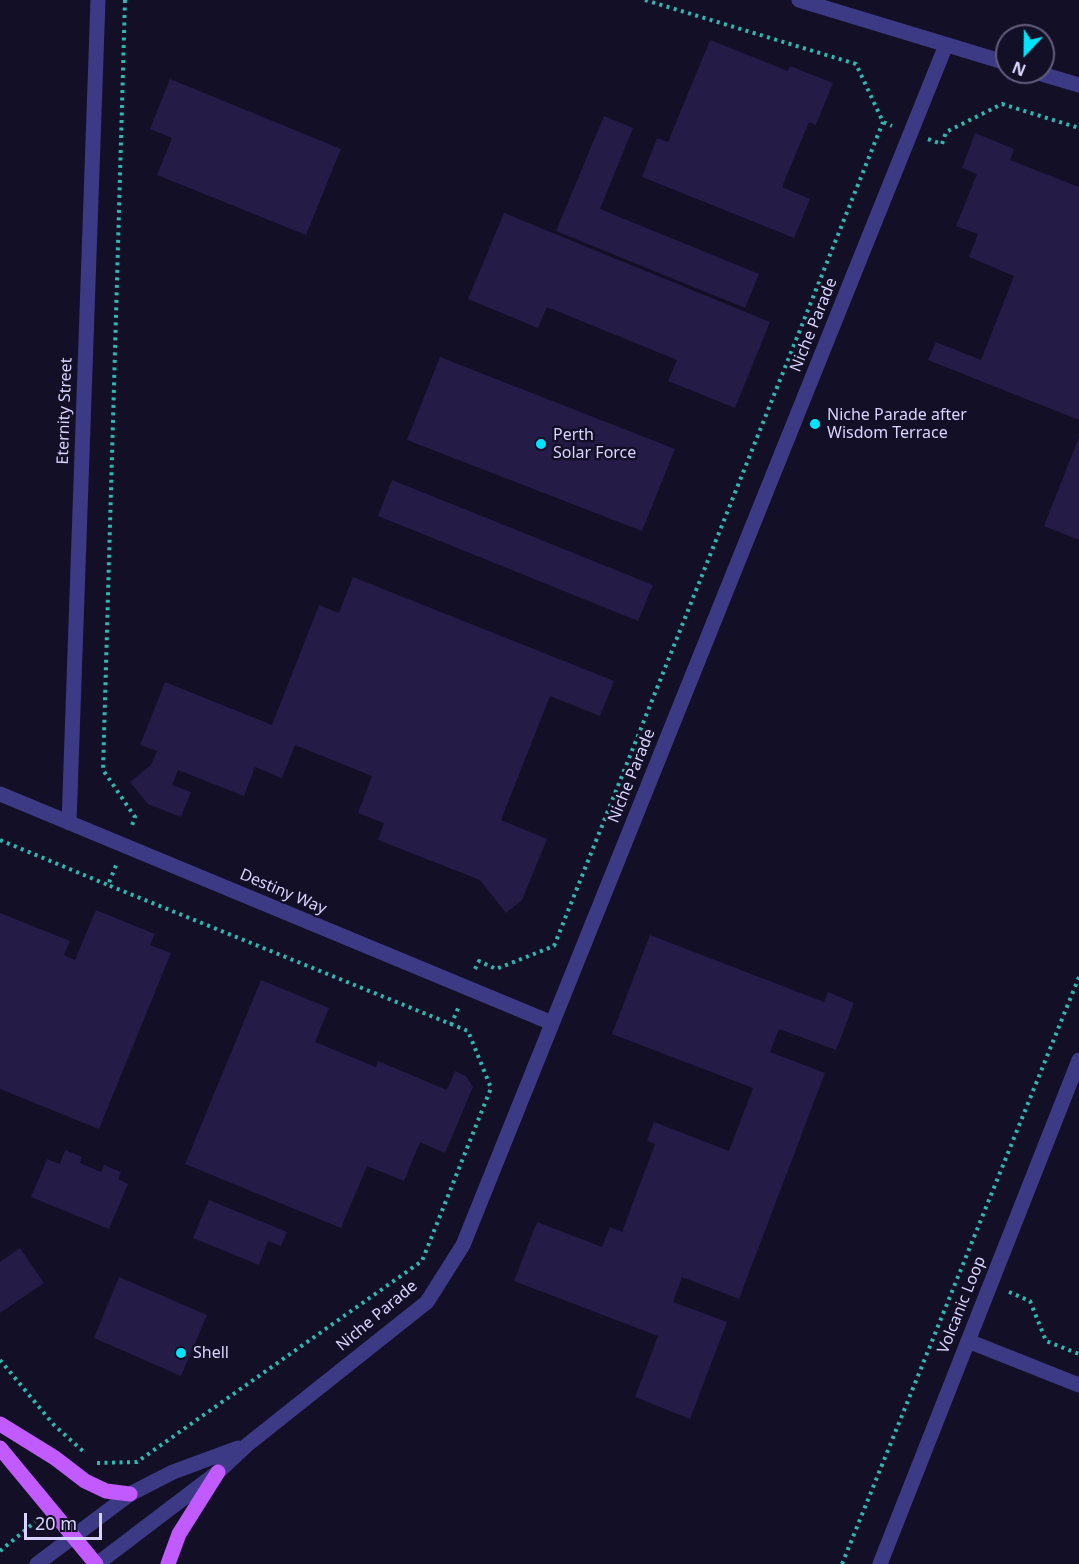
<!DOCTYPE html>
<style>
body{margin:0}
#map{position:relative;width:1079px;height:1564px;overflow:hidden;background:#130f26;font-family:"Noto Sans",sans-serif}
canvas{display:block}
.north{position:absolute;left:995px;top:24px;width:60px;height:60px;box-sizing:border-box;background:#130f26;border:2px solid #625e7d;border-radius:50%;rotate:202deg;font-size:16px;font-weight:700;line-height:24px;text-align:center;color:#d9d4ff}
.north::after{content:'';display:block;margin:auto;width:21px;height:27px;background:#00e5ff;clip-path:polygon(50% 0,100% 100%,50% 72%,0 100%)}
.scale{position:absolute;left:24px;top:1513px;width:78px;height:27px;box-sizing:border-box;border:3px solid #d9d4ff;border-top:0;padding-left:8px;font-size:18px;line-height:21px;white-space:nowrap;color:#d9d4ff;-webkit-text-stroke:4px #130f26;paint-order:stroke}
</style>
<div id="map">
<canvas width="1079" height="1564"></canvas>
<div class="north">N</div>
<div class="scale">20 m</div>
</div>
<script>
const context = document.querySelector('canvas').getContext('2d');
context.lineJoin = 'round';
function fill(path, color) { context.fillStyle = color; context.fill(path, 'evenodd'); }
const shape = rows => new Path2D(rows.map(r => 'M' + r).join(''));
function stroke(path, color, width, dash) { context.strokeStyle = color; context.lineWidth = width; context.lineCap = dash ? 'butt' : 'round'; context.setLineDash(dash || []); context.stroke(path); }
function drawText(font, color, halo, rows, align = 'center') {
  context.font = font + ' "Noto Sans",sans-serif'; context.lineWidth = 5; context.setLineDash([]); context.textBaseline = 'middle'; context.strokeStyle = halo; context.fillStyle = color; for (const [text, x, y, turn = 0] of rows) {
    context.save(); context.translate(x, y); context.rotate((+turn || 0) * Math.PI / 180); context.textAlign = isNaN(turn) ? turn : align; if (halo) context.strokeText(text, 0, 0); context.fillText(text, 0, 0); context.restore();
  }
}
const building = shape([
 [710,40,788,71,790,66,833,83,816,125,809,122,782,187,810,199,794,238,642,177,657,138,668,142],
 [170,79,341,149,306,235,157,175,172,138,150,129],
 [604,116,633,128,600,209,759,274,745,308,556,231],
 [975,133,1014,149,1010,160,1079,187,1079,420,928,360,936,342,981,360,1014,276,969,257,978,234,956,226,977,174,962,168],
 [504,213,770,322,735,408,668,381,677,360,547,307,538,328,468,299],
 [440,357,675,449,642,531,407,440],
 [1079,437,1079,540,1044,526],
 [392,480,653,585,638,621,378,516],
 [353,577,614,681,600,716,550,696,501,820,547,839,522,900,506,913,480,880,378,840,384,823,358,813,372,776,295,745,282,778,255,767,244,796,178,770,172,785,191,792,181,817,148,804,130,782,151,765,157,751,140,745,165,682,272,725,319,605,339,613],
 [96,910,155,934,150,945,171,953,99,1129,0,1089,0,913,70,941,64,955,75,960],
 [650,935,824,1002,828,992,854,1003,836,1050,779,1029,770,1052,825,1073,739,1299,682,1277,673,1302,727,1322,690,1419,635,1397,658,1336,514,1281,537,1222,602,1247,610,1227,622,1232,655,1144,647,1141,654,1122,729,1151,753,1088,612,1034],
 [261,980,329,1008,315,1042,376,1067,378,1061,447,1090,455,1071,466,1076,473,1087,445,1153,420,1142,404,1181,367,1166,341,1228,185,1164],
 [65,1150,82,1157,80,1163,101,1172,104,1165,121,1172,118,1179,128,1184,109,1229,31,1197,47,1159,60,1164],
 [209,1200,287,1232,281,1246,268,1241,259,1265,193,1238],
 [20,1248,44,1283,0,1313,0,1262],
 [119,1277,207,1315,181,1376,94,1338]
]);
const path = shape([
 [125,0,103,770,135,817,131,828],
 [645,0,856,64,883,122,892,126],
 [928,139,942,144,946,132,1002,104,1079,128],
 [0,840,108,885,117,863],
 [475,969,479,961,496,969,554,946,883,122],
 [451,1025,459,1006],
 [1009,1292,1030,1301,1046,1341,1079,1354],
 [0,1360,54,1425,84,1452],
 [97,1463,137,1462,422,1261,491,1088,468,1031,108,885],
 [0,1551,35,1522],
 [842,1564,1079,977]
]);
const minor = shape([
 [799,0,1007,63],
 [1035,72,1079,85],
 [0,794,552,1023],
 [69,823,98,0],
 [968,1341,1079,1385],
 [37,1564,130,1494,173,1472,238,1448],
 [97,1564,218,1472,247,1445,427,1302,463,1245,946,45],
 [880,1564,1079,1060]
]);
const major = shape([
 [0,1424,55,1458,85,1481,106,1491,130,1494],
 [0,1448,96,1564],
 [168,1564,179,1534,218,1472]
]);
const markers = [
 [815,424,6,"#00e5ff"],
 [541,444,6,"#00e5ff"],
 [181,1353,6,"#00e5ff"]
];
const streetNames = [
 ["Niche Parade",814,325,-68],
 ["Eternity Street",65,411,-88],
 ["Niche Parade",632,776,-68],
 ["Destiny Way",283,892,23],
 ["Volcanic Loop",962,1305,-68],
 ["Niche Parade",377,1316,-40]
];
const poiNames = [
 ["Niche Parade after",827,415],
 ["Wisdom Terrace",827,433],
 ["Perth",553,435],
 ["Solar Force",553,453],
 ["Shell",193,1353]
];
fill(building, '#241b47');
stroke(path, '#2fb8b0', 4, [3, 4.5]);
stroke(minor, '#3d3a85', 15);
stroke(major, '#c25bff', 15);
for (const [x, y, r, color] of markers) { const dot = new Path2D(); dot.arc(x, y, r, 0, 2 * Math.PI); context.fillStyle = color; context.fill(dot); stroke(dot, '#130f26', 2); }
drawText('16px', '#d9d4ff', '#130f26', streetNames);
drawText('16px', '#d9d4ff', '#130f26', poiNames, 'left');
</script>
